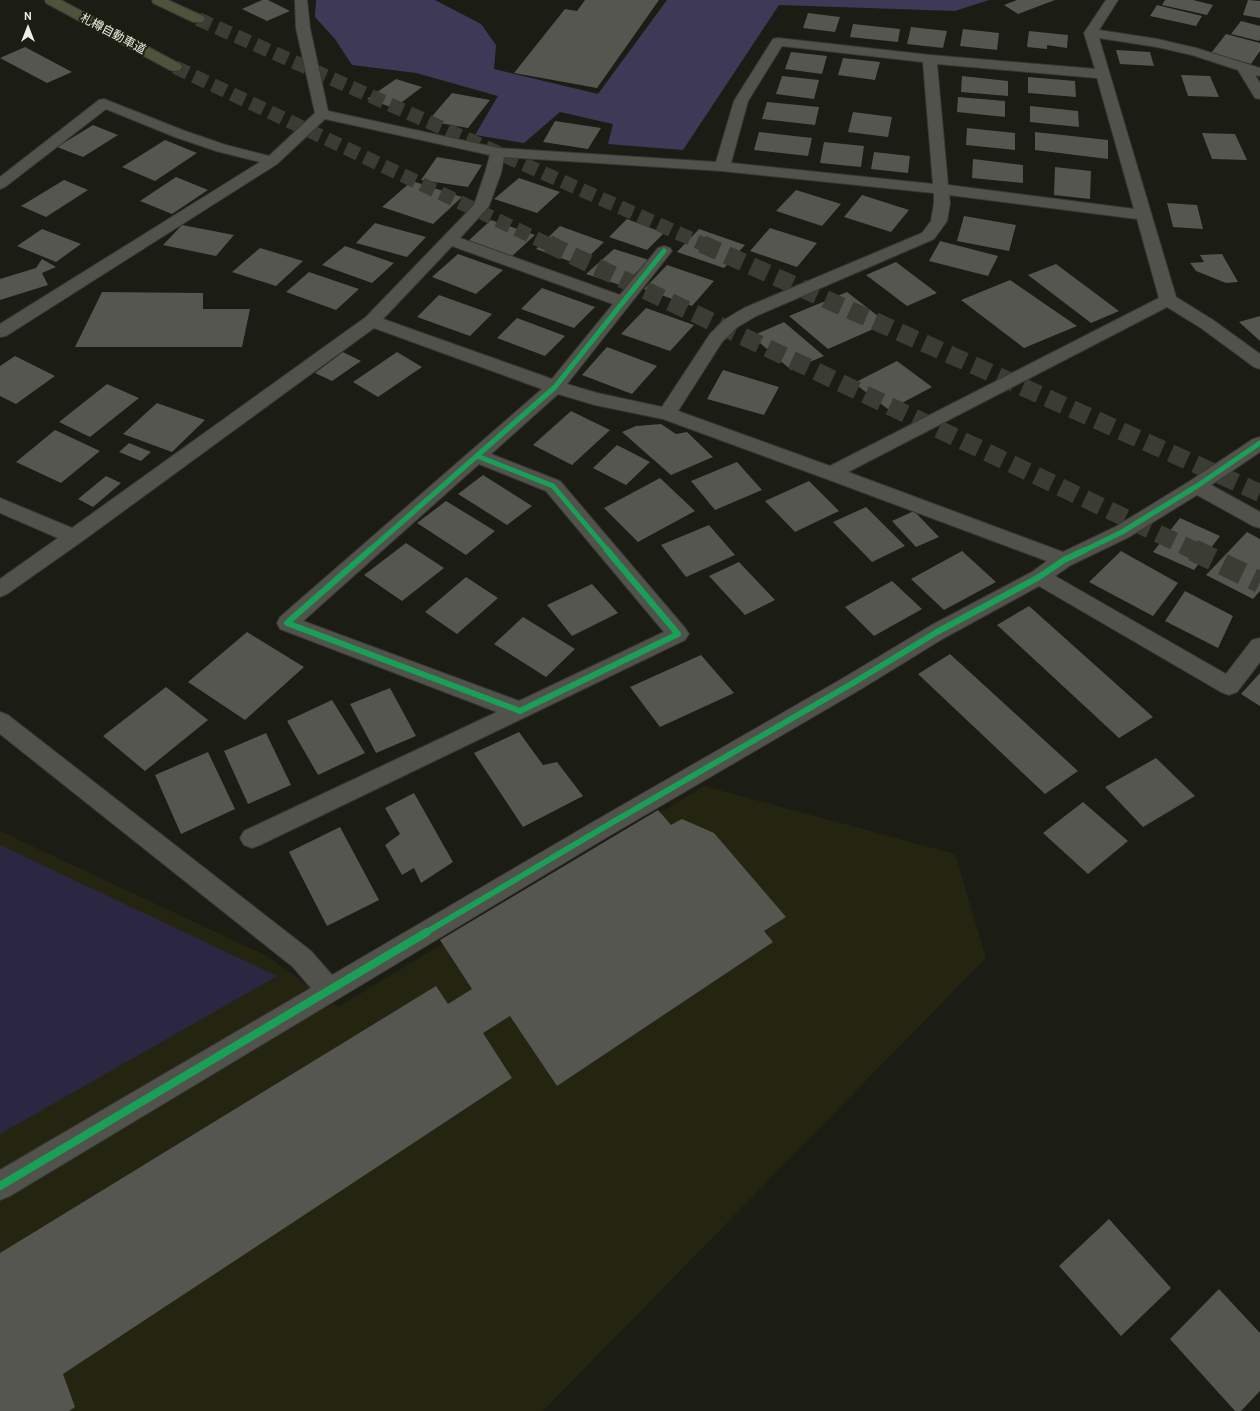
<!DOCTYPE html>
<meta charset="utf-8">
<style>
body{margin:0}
#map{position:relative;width:1260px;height:1411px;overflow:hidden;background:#1b1c14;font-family:Cabin,sans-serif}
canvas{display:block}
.north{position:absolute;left:8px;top:8px;width:40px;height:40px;-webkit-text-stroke:3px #1e1f11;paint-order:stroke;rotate:0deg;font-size:11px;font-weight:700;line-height:16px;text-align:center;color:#eeefe5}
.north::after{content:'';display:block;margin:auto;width:14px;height:18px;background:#eeefe5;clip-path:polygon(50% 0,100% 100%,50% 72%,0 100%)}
</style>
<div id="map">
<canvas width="1260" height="1411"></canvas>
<div class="north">N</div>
</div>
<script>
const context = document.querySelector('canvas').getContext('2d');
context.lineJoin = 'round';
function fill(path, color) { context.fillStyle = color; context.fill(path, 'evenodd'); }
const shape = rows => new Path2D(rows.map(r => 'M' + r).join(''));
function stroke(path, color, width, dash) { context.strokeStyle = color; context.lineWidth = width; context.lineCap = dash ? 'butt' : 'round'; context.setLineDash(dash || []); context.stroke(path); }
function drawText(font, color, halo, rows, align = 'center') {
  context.font = font + ' Cabin,"Noto Sans JP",sans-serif'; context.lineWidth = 4; context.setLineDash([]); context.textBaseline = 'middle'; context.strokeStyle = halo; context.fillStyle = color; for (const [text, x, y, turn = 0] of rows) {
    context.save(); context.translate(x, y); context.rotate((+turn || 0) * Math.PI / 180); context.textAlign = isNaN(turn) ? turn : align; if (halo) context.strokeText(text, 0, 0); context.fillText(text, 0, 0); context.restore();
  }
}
const built = shape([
 [704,786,955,854,986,958,543,1411,0,1411,0,831,267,956,338,1007]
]);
const green = shape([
 [0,845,277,976,0,1134]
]);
const forest = shape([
 [316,0,435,0,481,24,496,45,494,69,598,94,667,0,989,0,955,11,779,5,683,150,608,144,613,124,560,112,524,143,475,135,498,96,416,73,352,65,335,39,315,17]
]);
const building = shape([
 [262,0,268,0,290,11,267,21,242,9],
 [585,0,659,0,597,88,514,73,565,9,577,11],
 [1017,0,1055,0,1018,14,1004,5],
 [1165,0,1193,0,1213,5,1207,15,1162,5],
 [1248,0,1260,1,1260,18,1243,15],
 [1157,5,1202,16,1196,26,1150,16],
 [808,13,840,17,835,32,803,28],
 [1241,21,1260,26,1260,39,1259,41,1231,34],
 [853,24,900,29,898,42,850,37],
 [911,27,947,31,943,48,907,44],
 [963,29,999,33,997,50,960,46],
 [1029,31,1068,35,1067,48,1047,45,1047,49,1027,47],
 [1226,34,1260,43,1260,51,1251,64,1211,53],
 [25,47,72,72,47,83,0,58],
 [1116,50,1150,52,1154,66,1120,64],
 [791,52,827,56,822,74,785,69],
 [843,58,880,62,875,80,838,75],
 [1181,75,1210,76,1219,97,1188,96],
 [782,76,819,80,814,99,776,94],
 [962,76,1008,81,1008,96,961,92],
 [1028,77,1075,81,1076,97,1028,93],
 [396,79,422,87,394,108,367,99],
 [452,93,490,100,468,128,428,121],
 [958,97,1005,101,1005,117,957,112],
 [767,102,819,107,815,125,762,119],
 [1030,106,1078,111,1079,127,1030,122],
 [853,112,892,117,888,137,848,132],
 [555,121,601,128,588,149,543,142],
 [93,125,118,135,83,157,57,147],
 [967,128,1015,133,1015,150,966,145],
 [759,132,812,138,808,156,754,150],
 [1035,132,1108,140,1108,159,1035,150],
 [1202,133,1235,134,1247,160,1212,159],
 [165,140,197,153,155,181,122,167],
 [824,142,864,146,861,167,820,163],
 [874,152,910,156,908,173,871,169],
 [437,157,482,165,468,187,421,180],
 [973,159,1023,165,1023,183,972,178],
 [1055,167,1091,171,1090,199,1054,195],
 [176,177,208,190,172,214,140,201],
 [519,178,560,192,537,213,494,199],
 [64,180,88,190,46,217,21,206],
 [412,181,462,197,433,224,382,207],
 [796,190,841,204,822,226,776,211],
 [862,195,909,210,891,232,844,217],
 [1167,203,1197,205,1203,229,1173,227],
 [964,216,1016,225,1009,251,957,241],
 [627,219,664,233,647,250,609,237],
 [491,220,535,235,510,258,466,243],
 [375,223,426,237,407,257,356,243],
 [182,225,234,235,216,256,163,245],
 [560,226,604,242,580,265,536,249],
 [770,228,817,243,797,267,750,251],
 [42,229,81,244,56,262,17,246],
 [699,229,745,245,724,268,677,252],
 [940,241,998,256,988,276,929,261],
 [345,246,394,263,372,283,322,265],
 [260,248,303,261,276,286,232,272],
 [614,249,649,260,623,286,586,274],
 [458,254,503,270,476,294,432,277],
 [1222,254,1238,282,1226,283,1196,271,1190,263,1204,262,1200,255],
 [42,259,56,267,42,273,48,285,0,300,0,279,36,268],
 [896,262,937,293,907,306,866,275],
 [1056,264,1119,311,1091,323,1028,275],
 [667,265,714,281,692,306,644,289],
 [309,272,359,289,336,310,286,292],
 [1010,280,1077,326,1024,348,961,300],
 [542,288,595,307,574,328,521,309],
 [102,292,203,293,203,309,250,309,242,347,75,347],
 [847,292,887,323,828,349,789,316],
 [439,295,492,314,470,336,417,317],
 [646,308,694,325,670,351,621,334],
 [1260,316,1260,341,1239,322],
 [517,318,565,336,545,356,497,338],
 [784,322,824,356,791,370,752,336],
 [607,347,657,366,632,394,582,375],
 [343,352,361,361,332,381,315,373],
 [397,352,422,367,378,397,353,382],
 [15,356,55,376,16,404,0,396,0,366],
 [897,361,932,387,889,410,854,383],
 [723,370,779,387,764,415,707,399],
 [107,384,139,398,90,437,59,422],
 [157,403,205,420,172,452,123,434],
 [571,411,610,430,572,465,533,445],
 [661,424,676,434,687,432,713,457,671,475,622,432,636,426],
 [55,430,100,451,61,483,16,462],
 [129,443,151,452,141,461,119,452],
 [617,445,650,462,626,485,593,468],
 [737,462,762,490,715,510,691,481],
 [483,475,532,506,507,525,458,494],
 [106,476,121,483,93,507,78,499],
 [660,478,695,511,638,542,604,508],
 [809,481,839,511,795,532,765,501],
 [446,501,495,531,466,555,417,523],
 [866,507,905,546,872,562,833,522],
 [914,511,939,537,916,547,892,521],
 [1180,518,1220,536,1194,570,1153,552],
 [709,525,735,555,686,577,661,545],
 [1247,532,1260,539,1260,591,1253,599,1206,575],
 [406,543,444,568,402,601,364,575],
 [962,551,996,582,944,610,911,579],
 [1121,551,1178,583,1153,616,1089,582],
 [739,562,775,600,745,615,709,576],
 [466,577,498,598,457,634,425,612],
 [892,581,922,609,874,636,845,607],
 [592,584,618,613,572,636,547,605],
 [1185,591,1233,616,1218,648,1165,621],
 [1029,606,1153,717,1119,738,997,625],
 [523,617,575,649,546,677,494,644],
 [247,632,304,667,245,720,188,682],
 [950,654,1078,771,1045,794,918,674],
 [701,655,734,693,660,727,630,687],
 [1260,673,1260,706,1241,694],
 [166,687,208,720,145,771,103,736],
 [390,688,416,736,376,753,350,704],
 [332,700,365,753,318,775,287,721],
 [519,732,543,765,557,762,583,796,523,827,474,753],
 [266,733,291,785,248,804,224,751],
 [208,752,235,809,181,834,155,775],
 [1156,758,1195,796,1143,827,1105,787],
 [414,793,453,862,421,883,414,868,402,875,385,845,400,834,385,808],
 [1083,802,1128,841,1088,874,1043,833],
 [658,810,671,825,682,819,714,833,786,917,764,931,773,942,557,1086,510,1016,483,1033,512,1078,63,1374,75,1407,69,1411,0,1411,0,1253,436,986,448,1004,472,989,440,940],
 [340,827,379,900,327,926,289,852],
 [1109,1219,1171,1288,1121,1336,1059,1266],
 [1219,1289,1260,1333,1260,1391,1241,1411,1235,1411,1170,1339]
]);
const highwayTunnelFar2 = shape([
 [198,19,705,245],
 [175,67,550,245]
]);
const highwayTunnelFar1 = shape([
 [548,244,1195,551],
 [702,244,1260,493]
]);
const highwayTunnel = shape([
 [1193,550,1260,582]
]);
const minor = shape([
 [295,0,307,0,310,28,328,111,498,148,716,162,734,101,773,39,778,38,930,55,1095,69,1084,33,1106,0,1118,0,1099,30,1157,39,1196,48,1260,68,1260,76,1255,75,1260,83,1260,99,1255,98,1238,70,1192,55,1157,47,1099,38,1176,297,1213,320,1260,354,1260,369,1254,367,1201,328,1167,307,848,472,1063,552,1115,527,1190,481,1253,439,1260,437,1260,452,1211,485,1260,512,1260,528,1253,526,1197,495,1129,537,1071,565,1055,576,1226,674,1252,640,1260,638,1260,662,1237,692,1229,695,1221,692,1039,586,944,638,861,689,609,836,10,1196,0,1200,0,1170,311,988,293,967,0,734,0,712,8,715,311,951,332,975,593,822,845,677,930,626,1032,572,1047,561,824,478,663,419,595,405,558,394,491,454,560,481,685,628,689,634,685,640,260,845,252,848,244,845,240,838,244,831,497,712,280,629,277,623,280,617,542,389,374,328,81,542,7,594,0,597,0,579,58,538,0,513,0,498,72,528,366,317,474,205,485,173,490,155,325,119,277,164,6,336,0,337,0,324,260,162,216,151,175,137,106,109,5,187,0,189,0,177,99,100,104,99,185,131,226,145,269,156,315,113,296,28,295,0],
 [782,46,923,62,933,184,731,163,748,101,782,46],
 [937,64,1097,78,1134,209,948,185,937,64],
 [504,157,722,171,934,193,934,203,931,221,922,233,744,308,724,320,710,334,662,407,597,393,567,384,672,251,670,248,664,246,658,248,620,295,460,238,489,206,501,173,504,157],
 [949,195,1137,219,1159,298,830,466,678,411,722,342,736,328,756,316,934,239,947,221,950,203,949,195],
 [452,246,613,304,552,379,383,319,452,246],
 [479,464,546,491,664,632,519,701,303,621,479,464]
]);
const highway = shape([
 [45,0,61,0,180,64,182,67,180,70,175,71,170,70,46,3,45,0],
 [152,0,168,0,203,16,205,19,203,22,193,22,153,3,152,0]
]);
const cyclewayFar2 = shape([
 [477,456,553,486,608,551],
 [369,551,555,387,664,251],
 [1083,551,1122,532,1197,486,1260,443]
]);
const cyclewayFar1 = shape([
 [370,550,287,623,520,711,678,634,607,550],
 [425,933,601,829,853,683,937,632,1039,577,1064,560,1085,550]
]);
const cycleway = shape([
 [0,1186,427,932]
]);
const farStreetnames = [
 ["札樽自動車道",113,34,28]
];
fill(built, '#232511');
fill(green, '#2b2641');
fill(forest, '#3f3958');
fill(building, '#55564f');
stroke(highwayTunnelFar2, '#3b3c33', 14, [14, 7]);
stroke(highwayTunnelFar1, '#3b3c33', 18, [18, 9]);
stroke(highwayTunnel, '#3b3c33', 22, [22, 11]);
stroke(minor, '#373832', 2);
stroke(highway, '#373832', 2);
fill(minor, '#51524b');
fill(highway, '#50523c');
stroke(cyclewayFar2, '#1a9f57', 5);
stroke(cyclewayFar1, '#1a9f57', 6);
stroke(cycleway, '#1a9f57', 8);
drawText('12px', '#eeefe5', '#1e1f11', farStreetnames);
</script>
